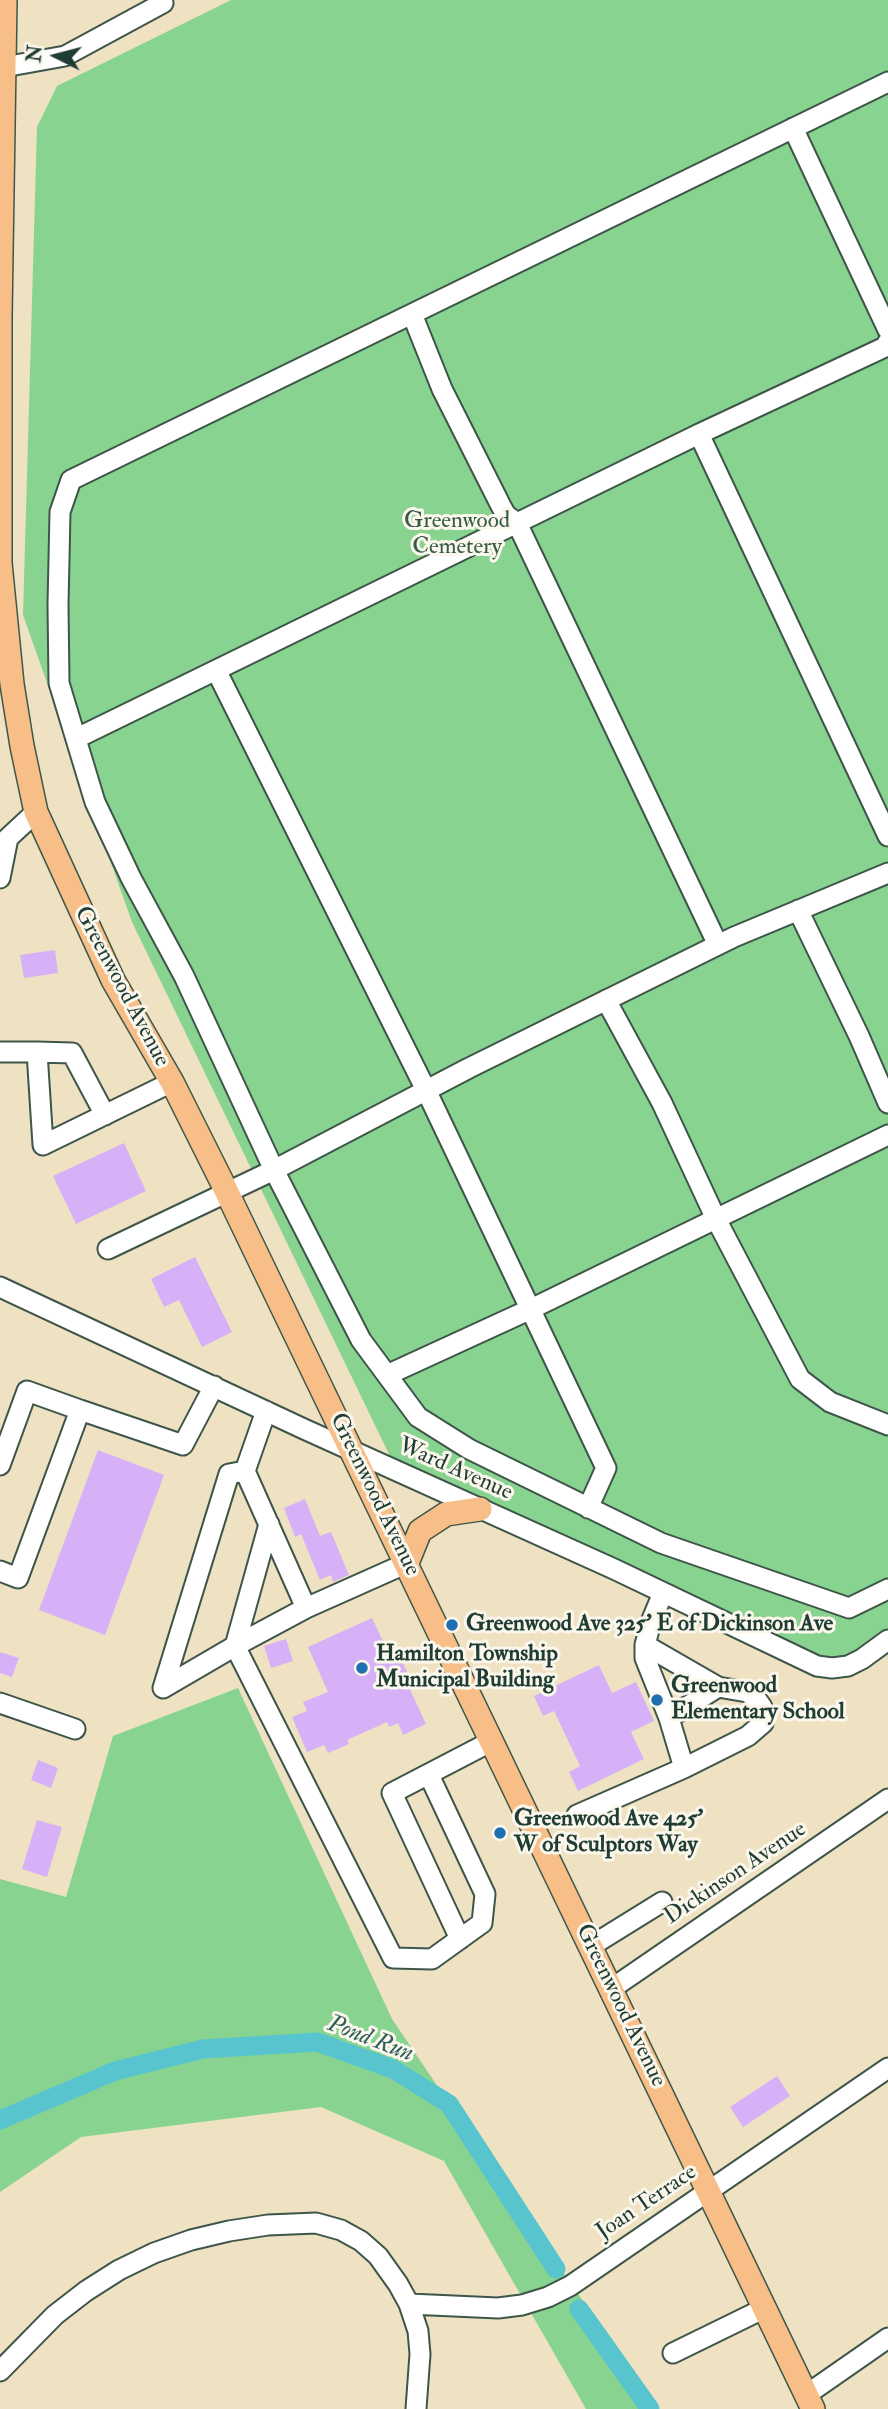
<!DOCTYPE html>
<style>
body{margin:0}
#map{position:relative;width:888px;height:2409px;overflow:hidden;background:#eee2c2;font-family:"IM FELL Double Pica",serif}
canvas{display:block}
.north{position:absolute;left:21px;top:21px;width:70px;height:70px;-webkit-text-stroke:5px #fbf7ec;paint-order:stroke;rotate:276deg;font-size:19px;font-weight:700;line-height:28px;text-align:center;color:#1f3d34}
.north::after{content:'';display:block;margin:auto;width:24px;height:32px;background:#1f3d34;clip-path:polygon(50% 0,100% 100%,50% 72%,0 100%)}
</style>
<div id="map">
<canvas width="888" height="2409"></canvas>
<div class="north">N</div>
</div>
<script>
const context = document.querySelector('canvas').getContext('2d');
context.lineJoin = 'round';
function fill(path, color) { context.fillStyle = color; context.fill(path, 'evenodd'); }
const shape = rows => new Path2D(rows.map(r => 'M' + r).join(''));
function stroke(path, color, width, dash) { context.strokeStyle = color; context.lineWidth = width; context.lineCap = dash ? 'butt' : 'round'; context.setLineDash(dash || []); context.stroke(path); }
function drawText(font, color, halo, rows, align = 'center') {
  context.font = font + ' "IM FELL Double Pica",serif'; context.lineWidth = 6; context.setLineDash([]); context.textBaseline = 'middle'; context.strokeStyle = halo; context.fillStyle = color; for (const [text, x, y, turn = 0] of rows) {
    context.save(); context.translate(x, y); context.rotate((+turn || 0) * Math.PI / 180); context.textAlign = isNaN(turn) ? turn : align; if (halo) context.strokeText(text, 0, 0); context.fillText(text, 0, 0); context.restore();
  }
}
const green = shape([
 [231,0,888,0,888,1634,825,1677,401,1479,132,922,23,615,37,127,57,86],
 [238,1688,392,2019,656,2409,586,2409,444,2161,321,2107,81,2137,0,2192,0,1879,66,1897,113,1736]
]);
const canal = shape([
 [0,2120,115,2071,203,2049,317,2042,393,2069,449,2104,556,2269],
 [579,2309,650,2409]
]);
const building = shape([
 [55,950,58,973,24,978,20,955],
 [124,1143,146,1191,76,1224,53,1176],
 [195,1257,232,1332,202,1347,179,1300,164,1307,151,1279],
 [98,1450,164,1475,105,1635,39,1610],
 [305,1499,320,1536,331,1532,349,1575,333,1582,331,1575,320,1580,301,1534,295,1537,284,1508],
 [372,1618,391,1658,399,1654,410,1679,406,1681,426,1724,403,1735,398,1723,389,1727,387,1722,347,1740,349,1744,328,1753,324,1745,307,1752,292,1717,307,1711,303,1702,328,1692,308,1647],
 [286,1639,293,1661,271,1668,264,1646],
 [0,1652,19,1658,12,1677,0,1673],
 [599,1665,612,1693,636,1682,654,1721,631,1732,644,1759,578,1791,569,1772,580,1766,554,1711,543,1716,534,1696],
 [38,1760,58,1768,51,1788,31,1780],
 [37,1820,62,1827,47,1877,22,1869],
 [777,2076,790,2096,743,2127,730,2107]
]);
const minor = shape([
 [4,67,65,56,163,3],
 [888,82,71,480,60,512,58,605,59,683,95,802,131,878,184,976,274,1170,361,1340,418,1417,469,1449,661,1543,849,1608,888,1589],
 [793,128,888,330],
 [699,434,885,347,888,342],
 [216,670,426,1090,606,1468,588,1508],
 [77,738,517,523,506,515,501,506,442,389,412,314],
 [0,878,8,838,36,812],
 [798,910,859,1036,888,1103],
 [718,945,517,523,699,434,888,836],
 [606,1000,662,1103,716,1219,800,1379,830,1402,888,1425],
 [0,1052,37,1052,43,1145,172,1082],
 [37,1052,72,1053,105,1115],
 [108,1249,274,1170,469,1068,734,937,888,873],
 [0,1287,304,1429,614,1569,817,1666,832,1668,848,1666,862,1659,888,1640],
 [387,1375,533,1308,888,1135],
 [266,1411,245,1471,306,1608],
 [0,1465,27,1391,80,1410],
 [245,1471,229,1474,163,1688,235,1646,269,1524],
 [407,1563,306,1608,235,1646,393,1958,432,1959,482,1923,485,1894,429,1775],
 [0,1571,18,1578,80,1410,183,1445,214,1386],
 [645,1645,718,1687,669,1718],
 [0,1703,75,1729],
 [684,1768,748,1736,763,1723,762,1707,755,1697,747,1692,718,1687],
 [577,1815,684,1768,669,1718,645,1658,645,1645,651,1622,663,1593],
 [460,1939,392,1793,492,1741],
 [591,1946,662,1902],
 [611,1989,888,1799],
 [409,2304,498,2308,522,2305,548,2297,570,2286,888,2068],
 [673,2353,765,2308],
 [0,2371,55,2315,86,2291,119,2270,154,2253,191,2240,229,2231,268,2225,316,2223,341,2230,361,2241,378,2256,398,2284,409,2304,418,2331,420,2354,416,2409],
 [806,2395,888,2338]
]);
const major = shape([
 [5,0,0,316,0,563,12,684,22,746,36,812,113,980,172,1082,221,1180,813,2409],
 [407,1563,420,1531,446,1514,480,1509]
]);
const markers = [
 [452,1625,7,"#1f6fb2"],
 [362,1668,7,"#1f6fb2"],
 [657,1700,7,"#1f6fb2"],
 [500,1833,7,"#1f6fb2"]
];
const parkNames = [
 ["Greenwood",457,522],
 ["Cemetery",457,548]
];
const streetNames = [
 ["Greenwood Avenue",121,987,62],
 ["Ward Avenue",455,1470,24],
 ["Greenwood Avenue",374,1495,64],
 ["Dickinson Avenue",736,1874,-34],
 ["Greenwood Avenue",620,2006,64],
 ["Joan Terrace",647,2203,-34]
];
const poiNames = [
 ["Greenwood Ave 325' E of Dickinson Ave",466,1625],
 ["Hamilton Township",376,1655],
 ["Municipal Building",376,1681],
 ["Greenwood",671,1687],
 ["Elementary School",671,1713],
 ["Greenwood Ave 425'",514,1820],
 ["W of Sculptors Way",514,1846]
];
const waterNames = [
 ["Pond Run",370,2040,21]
];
fill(green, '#88d390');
stroke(canal, '#58c5ce', 19);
fill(building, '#d7b1f7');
stroke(minor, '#3e5649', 23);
stroke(major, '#3e5649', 26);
stroke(minor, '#fff', 19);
stroke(major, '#f7be87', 23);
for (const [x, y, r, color] of markers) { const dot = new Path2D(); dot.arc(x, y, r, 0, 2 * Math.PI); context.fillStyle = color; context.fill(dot); stroke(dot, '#fbf7ec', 2.5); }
drawText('23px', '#345b46', '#fbf7ec', parkNames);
drawText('23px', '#1f3d34', '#fbf7ec', streetNames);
drawText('bold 23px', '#1f3d34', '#fbf7ec', poiNames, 'left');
drawText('italic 24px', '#2d5f5a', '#fbf7ec', waterNames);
</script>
